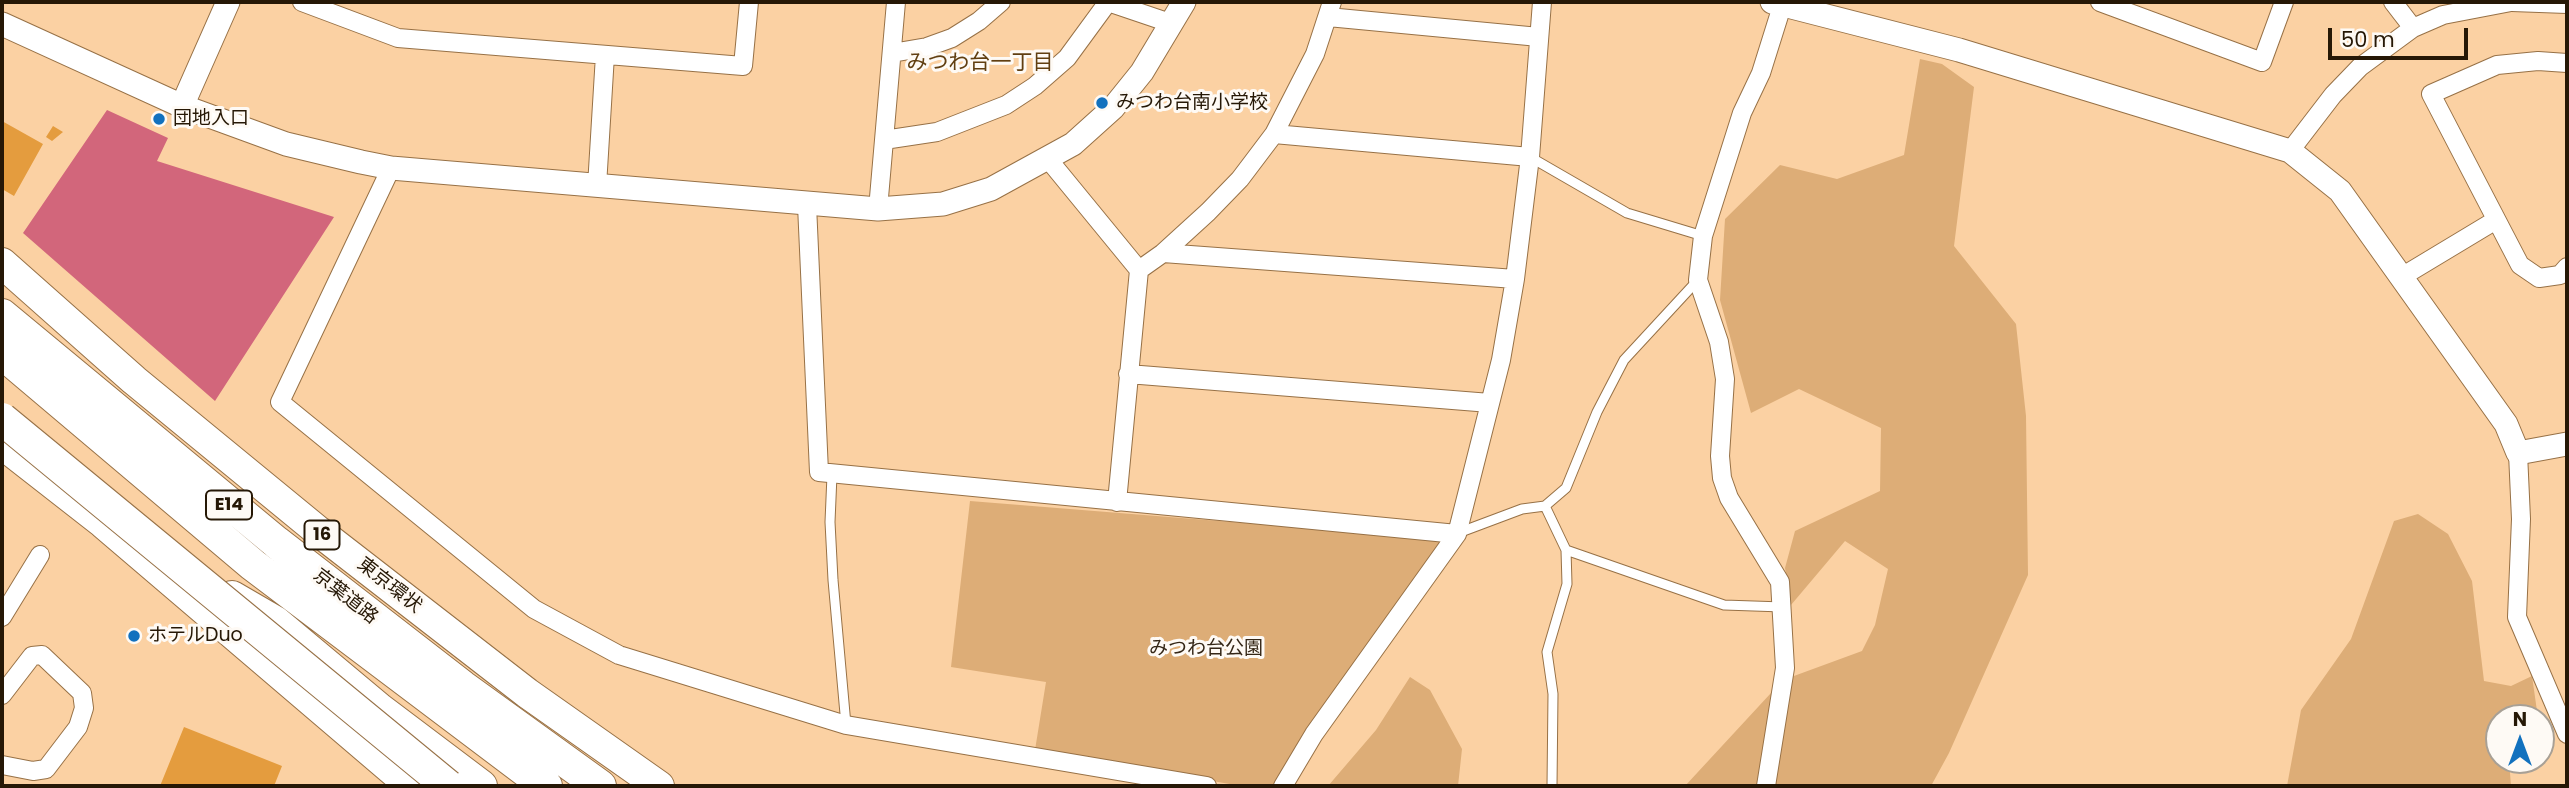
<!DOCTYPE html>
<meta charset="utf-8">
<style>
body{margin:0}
#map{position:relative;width:2569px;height:788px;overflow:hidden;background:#fbd1a3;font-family:Poppins,sans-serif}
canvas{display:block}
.frame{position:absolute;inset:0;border:4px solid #261806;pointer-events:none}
.north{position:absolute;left:2485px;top:704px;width:70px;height:70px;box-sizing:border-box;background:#fefaf5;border:2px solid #a8a095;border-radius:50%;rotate:0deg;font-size:19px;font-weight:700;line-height:28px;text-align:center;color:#261806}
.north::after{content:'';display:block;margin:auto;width:24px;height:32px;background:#1271be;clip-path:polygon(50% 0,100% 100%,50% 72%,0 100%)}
.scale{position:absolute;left:2328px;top:28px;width:140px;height:32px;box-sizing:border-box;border:4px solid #261806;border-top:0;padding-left:9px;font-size:21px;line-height:24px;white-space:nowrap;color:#261806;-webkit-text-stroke:5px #fefaf5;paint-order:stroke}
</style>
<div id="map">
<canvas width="2569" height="788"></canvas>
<div class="frame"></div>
<div class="north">N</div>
<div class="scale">50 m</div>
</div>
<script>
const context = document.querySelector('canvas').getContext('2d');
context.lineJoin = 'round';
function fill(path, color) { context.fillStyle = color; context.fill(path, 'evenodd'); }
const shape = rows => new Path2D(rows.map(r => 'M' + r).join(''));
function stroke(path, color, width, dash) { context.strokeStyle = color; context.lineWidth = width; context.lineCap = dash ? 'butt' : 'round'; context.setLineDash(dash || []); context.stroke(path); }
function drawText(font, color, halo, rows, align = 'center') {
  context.font = font + ' Poppins,"Noto Sans JP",sans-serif'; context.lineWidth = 6; context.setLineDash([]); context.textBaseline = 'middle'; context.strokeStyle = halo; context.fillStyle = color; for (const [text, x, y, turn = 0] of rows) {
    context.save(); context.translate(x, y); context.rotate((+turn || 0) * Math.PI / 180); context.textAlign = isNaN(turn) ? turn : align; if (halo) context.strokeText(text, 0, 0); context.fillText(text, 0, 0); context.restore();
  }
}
const green = shape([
 [1920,59,1942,64,1974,87,1954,246,2016,324,2026,416,2028,575,1949,753,1931,786,1685,786,1783,680,1862,651,1875,625,1888,569,1845,541,1791,605,1785,568,1795,531,1880,491,1881,428,1799,389,1751,413,1720,300,1725,219,1780,165,1837,179,1904,155],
 [970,501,1443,539,1273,786,1241,786,1035,750,1046,682,951,667],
 [2418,514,2448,534,2472,581,2484,681,2511,686,2532,676,2538,718,2499,718,2499,760,2509,760,2511,786,2287,786,2301,710,2351,639,2394,521],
 [1410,677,1430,690,1462,749,1458,786,1328,786,1376,730]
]);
const water = shape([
 [107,110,168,138,157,161,334,217,215,401,23,233]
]);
const building = shape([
 [2,121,43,144,14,196,2,189],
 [53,126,63,132,52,141,46,137],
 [184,727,282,766,274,786,160,786]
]);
const service = shape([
 [1530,157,1627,213,1703,236],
 [832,475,830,522,833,580,846,725],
 [1545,506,1566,550,1567,584,1547,652,1553,694,1552,786],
 [1458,533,1522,509,1545,506,1566,488,1597,412,1624,360,1697,281],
 [1566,550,1724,605,1783,607]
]);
const minor = shape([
 [302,2,398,38,743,66,749,2],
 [1108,2,1173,24],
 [2100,2,2262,62,2284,2],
 [2393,2,2413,28],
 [2512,2,2567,4],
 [1328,17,1539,37],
 [892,53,927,47,952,38,979,21,1001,2],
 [2567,63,2538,61,2497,65,2431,94,2520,265,2539,278,2560,275,2567,267],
 [1274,134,1530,157],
 [884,140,937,132,1006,105,1035,86,1067,58,1108,2],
 [2290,151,2333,95,2360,67,2413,28,2443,15,2511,2],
 [1048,159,1139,270,1117,502],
 [391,168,280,402,534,609,619,655,846,725,1207,786],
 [597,186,605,55],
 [807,205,819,472,1457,534],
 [878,209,896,2],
 [1163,253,1515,279],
 [1139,270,1163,253,1208,212,1240,179,1274,134,1315,54,1332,2],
 [2403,276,2496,220],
 [1128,374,1490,403],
 [2518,453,2521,519,2517,617,2567,734],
 [2,617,40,555],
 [2,695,32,656,42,655,82,693,84,708,78,727,46,769,33,771,2,765],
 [1283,786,1314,734,1457,534,1501,360,1515,279,1530,157,1542,2],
 [1766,786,1785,668,1780,582,1729,498,1722,478,1720,456,1725,379,1719,342,1698,280,1703,236,1742,113,1761,73,1782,6]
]);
const tertiary = shape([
 [1772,2,1959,50,2290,151,2340,191,2506,424,2518,453,2567,444],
 [2,24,182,106,286,144,361,162,391,168,878,209,943,204,991,189,1073,144,1113,108,1142,72,1184,2],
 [182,106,228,2]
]);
const trunk = shape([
 [2,263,134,380,318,531,527,693,659,786],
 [2,444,103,523,411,786]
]);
const motorway = shape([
 [2,315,276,542,463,687,600,786],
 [2,353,253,565,546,786],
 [232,597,275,622,379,709,481,786]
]);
const motorwayBridge = shape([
 [2,419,448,786]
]);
const markers = [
 [1102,103,7,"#1271be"],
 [159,119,7,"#1271be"],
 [134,636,7,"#1271be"]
];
const shields = [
 [229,505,46],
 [322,535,35]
];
const shieldNames = [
 ["E14",229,505],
 ["16",322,535]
];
const poiNames = [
 ["みつわ台南小学校",1116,103],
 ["団地入口",173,119],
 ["ホテルDuo",148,636]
];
const streetNames = [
 ["東京環状",389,586,38],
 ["京葉道路",345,597,38]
];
const parkNames = [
 ["みつわ台公園",1206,649]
];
const neighbourhoodNames = [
 ["みつわ台一丁目",980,64]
];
fill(green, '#ddad77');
fill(water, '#d2667b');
fill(building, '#e49c3e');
stroke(service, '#977146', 11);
stroke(minor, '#977146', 20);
stroke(tertiary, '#977146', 25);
stroke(trunk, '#977146', 32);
stroke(motorway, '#977146', 34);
stroke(service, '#fff', 9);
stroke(minor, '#fff', 18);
stroke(tertiary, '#fff', 23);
stroke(trunk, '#fff', 30);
stroke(motorway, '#fff', 32);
stroke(motorwayBridge, '#977146', 34, []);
stroke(motorwayBridge, '#fff', 32);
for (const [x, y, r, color] of markers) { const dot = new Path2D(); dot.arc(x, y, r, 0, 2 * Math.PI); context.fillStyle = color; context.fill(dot); stroke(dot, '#fefaf5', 2.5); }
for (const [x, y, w] of shields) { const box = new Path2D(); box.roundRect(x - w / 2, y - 14.5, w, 29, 5); context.fillStyle = '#fefaf5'; context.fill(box); stroke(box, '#261806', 2); }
drawText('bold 18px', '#261806', null, shieldNames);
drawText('19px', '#261806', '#fefaf5', poiNames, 'left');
drawText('19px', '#261806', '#fefaf5', streetNames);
drawText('19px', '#352717', '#fefaf5', parkNames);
drawText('21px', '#613f11', '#fefaf5', neighbourhoodNames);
</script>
